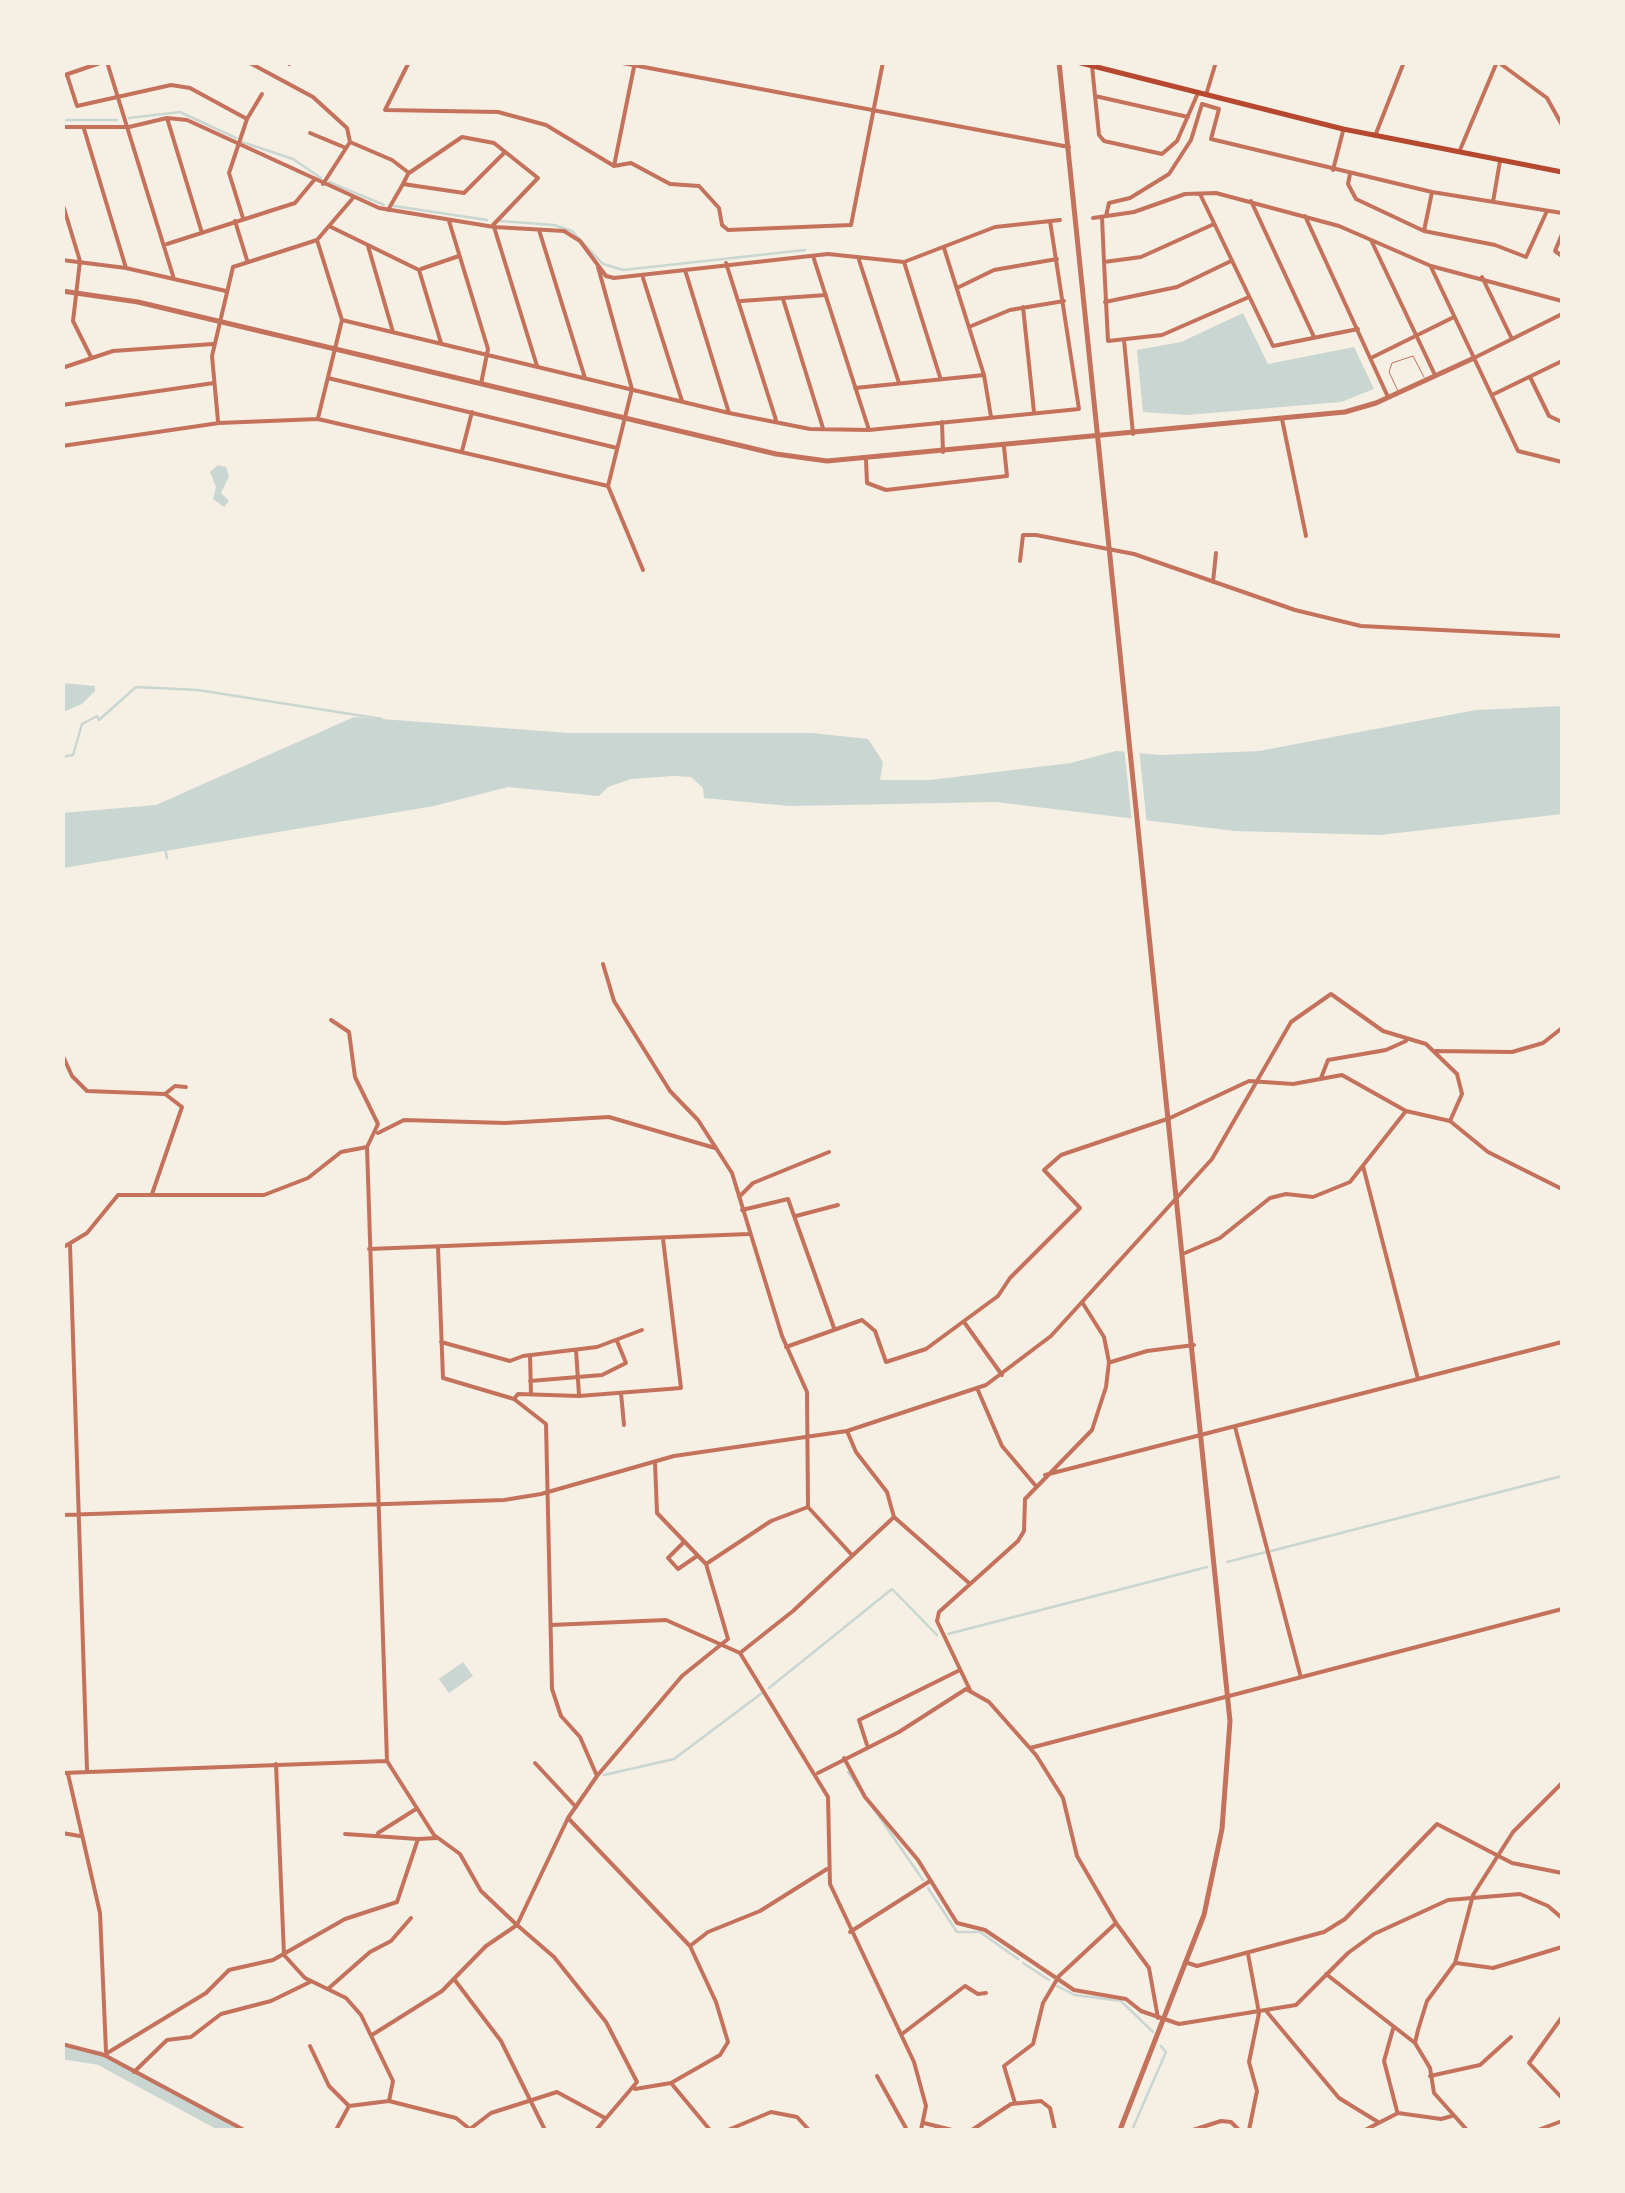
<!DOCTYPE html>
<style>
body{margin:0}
#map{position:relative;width:1625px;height:2193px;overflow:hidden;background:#f6efe4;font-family:Lato,sans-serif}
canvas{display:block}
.frame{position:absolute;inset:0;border:65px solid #f6efe4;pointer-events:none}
</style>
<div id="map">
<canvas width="1625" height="2193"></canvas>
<div class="frame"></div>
</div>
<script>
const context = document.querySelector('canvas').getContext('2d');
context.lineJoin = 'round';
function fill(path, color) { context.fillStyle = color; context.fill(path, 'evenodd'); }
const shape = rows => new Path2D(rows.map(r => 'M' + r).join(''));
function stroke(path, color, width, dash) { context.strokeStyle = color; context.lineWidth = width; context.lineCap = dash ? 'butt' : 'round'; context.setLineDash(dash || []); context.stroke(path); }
const water = shape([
 [1243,313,1268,364,1354,347,1374,389,1341,402,1187,415,1143,412,1137,350,1181,342],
 [218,465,226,467,229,476,221,493,229,501,224,507,213,499,216,487,210,472],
 [63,683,95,686,95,691,82,704,63,712],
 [1562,706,1562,814,1380,835,1235,831,996,802,789,806,704,798,703,788,691,777,674,776,631,779,608,787,599,796,508,787,434,806,63,868,62,813,156,805,354,717,569,733,812,733,868,739,883,762,880,780,930,780,1071,763,1116,751,1161,755,1259,751,1476,710],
 [463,1662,473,1676,449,1693,439,1679]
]);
const pier = shape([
 [1124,747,1139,748,1147,825,1132,823]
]);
const stream = shape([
 [129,118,180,112,236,138],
 [62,120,117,120],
 [242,142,293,159,321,178],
 [329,182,384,205],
 [394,206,487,220],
 [500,221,554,225,572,231,603,264,623,270,805,250],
 [62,757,73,755,82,724,97,716,99,720,136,687,198,690,382,719],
 [165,848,167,858],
 [1271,1551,1562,1476],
 [1227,1562,1266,1552],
 [948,1634,1207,1567],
 [769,1688,892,1589,937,1635],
 [848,1772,923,1880],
 [604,1775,674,1759,762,1693],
 [928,1888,957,1932,980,1932,1018,1959],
 [1023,1963,1049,1980],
 [1057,1986,1075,1995,1121,2001,1153,2032],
 [1132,2130,1166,2052,1161,2046]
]);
const river = shape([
 [62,2052,100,2058,233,2130]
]);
const service = shape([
 [1398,391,1389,372,1392,363,1413,356,1424,377]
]);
const minor = shape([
 [107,62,174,279],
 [248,62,313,97,347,128,350,142,323,184],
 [409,62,385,110,498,112,546,125,614,166,631,163,670,184,699,186,719,208,722,225,728,230,851,225,883,62],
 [617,62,1069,147],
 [1498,62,1547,98,1562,125],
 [289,64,290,62],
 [1092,66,1099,135,1104,141,1162,154,1177,141,1198,93],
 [67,75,77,106,171,85,190,88,247,119,229,173,243,218],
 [62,76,103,62],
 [1206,95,1216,62],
 [1095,96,1188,117],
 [167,118,202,233],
 [247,119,262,94],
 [62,127,129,127,167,118,187,120,379,208,494,227,564,231,580,241,606,276,614,278,828,254,904,262,995,227,1060,220],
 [84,129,126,268],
 [310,133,346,148],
 [1375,136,1404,62],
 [350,142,392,160,409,173,462,137,494,143,538,178,493,225],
 [1460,150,1497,62],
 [614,166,635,62],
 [1333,170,1343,131],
 [408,174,403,184,464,193,505,152],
 [1350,174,1348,184,1356,199,1424,231,1495,245,1526,257,1547,211],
 [1200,194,1273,346,1358,329],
 [1251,201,1314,337],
 [62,202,80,261,73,321,91,357],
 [1493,202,1500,161],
 [388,210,403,184],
 [1106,216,1109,203,1130,198,1169,174,1191,140,1202,104,1219,109,1211,139,1432,192,1562,213],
 [1305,216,1388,397],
 [1102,217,1104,262],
 [1093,218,1134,212,1185,194,1216,193,1339,226,1431,266,1562,301],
 [235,221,247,260],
 [449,221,488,349,481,384],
 [1214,224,1141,257,1104,262,1108,341,1162,335,1249,297],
 [331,227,419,270,441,343],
 [494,227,537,366],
 [539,230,585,378],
 [1424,231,1432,192],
 [1562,234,1555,251,1562,256],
 [317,240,342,320,729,413,810,429,869,430,1079,409,1050,221],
 [1371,240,1435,375],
 [167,244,295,203,315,179],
 [368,246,393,332],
 [944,248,984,375,991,417],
 [813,256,869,430],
 [858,257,899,383],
 [62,260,126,268,226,291],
 [904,262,940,377],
 [726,263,776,420],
 [598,267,632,389,608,486,643,570],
 [1431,267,1518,451,1562,462],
 [421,269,459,256],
 [685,270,729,413],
 [1482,277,1512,339],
 [643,278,682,401],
 [957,288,994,270,1057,259],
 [783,299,823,428],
 [741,301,826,295],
 [1105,302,1177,287,1231,261],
 [1023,307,1034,412],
 [969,327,1010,310,1064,301],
 [1124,340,1133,434],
 [1371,358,1454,317],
 [1474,358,1562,314],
 [62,368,113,351,213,344],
 [1530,377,1549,416,1562,422],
 [328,378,617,448],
 [855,388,984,375],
 [1492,395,1562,361],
 [62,405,214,383],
 [318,418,342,320],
 [1282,419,1306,536],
 [218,421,212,356,233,267,317,240,353,198],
 [942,422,943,452],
 [62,446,219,423,318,419,608,486],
 [462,451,472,412],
 [866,460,867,483,886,490,1007,476,1004,447],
 [1020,561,1023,535,1036,535,1134,554,1295,610,1361,626,1562,636],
 [1213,582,1216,553],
 [603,964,614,1001,670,1091,698,1120,732,1173,782,1336,807,1392,808,1507,771,1521,706,1564],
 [331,1020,349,1032,355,1077,378,1124,367,1147,387,1761,434,1835,460,1854,481,1891,517,1925,486,1946,442,1991,372,2035],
 [1435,1051,1512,1052,1543,1043,1562,1028],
 [62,1054,72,1076,87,1091,165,1094,182,1107,152,1194],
 [1321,1078,1328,1060,1386,1050,1406,1041],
 [165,1094,175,1086,186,1087],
 [378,1133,404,1120,505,1123,609,1117,715,1148],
 [1363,1166,1418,1379],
 [739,1197,753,1183,829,1152],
 [742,1210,788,1199,834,1328],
 [796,1216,838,1205],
 [70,1245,87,1770],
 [438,1247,443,1378,514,1399,546,1424,552,1689,561,1716,580,1737,597,1776],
 [62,1248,87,1233,118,1195,264,1195,308,1178,341,1152,367,1147],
 [369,1249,749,1234],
 [1185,1253,1220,1238,1270,1198,1286,1194,1313,1197,1350,1182,1406,1111],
 [964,1322,1002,1375],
 [441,1342,510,1361,523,1356,597,1347,642,1330],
 [786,1347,862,1320,875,1331,886,1362,926,1349,998,1296,1010,1278,1080,1208,1044,1170,1061,1155,1170,1118,1249,1081,1293,1084,1342,1075,1406,1111,1450,1121,1488,1152,1562,1189],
 [576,1350,579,1395],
 [530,1355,531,1394],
 [1111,1362,1147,1351,1194,1345],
 [530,1381,602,1375,626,1363,617,1341],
 [977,1388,1002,1446,1035,1485],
 [621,1393,624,1425],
 [514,1399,518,1394,579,1396,681,1388,663,1239],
 [1235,1427,1300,1674],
 [847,1431,856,1452,887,1492,894,1517,969,1583],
 [1045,1475,1562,1342],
 [808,1507,851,1554],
 [62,1515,504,1500,541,1494,674,1456,847,1431,986,1385,1051,1336,1212,1159,1291,1022,1331,994,1383,1031,1426,1044,1457,1074,1462,1094,1450,1121],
 [684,1542,668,1558,678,1569,697,1556],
 [551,1625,666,1620,740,1653,828,1797,830,1884,914,2062,926,2106,921,2130],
 [740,1653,793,1611,894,1517],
 [1562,1667,1562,1713],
 [970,1690,937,1621,939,1612,1018,1541,1024,1531,1025,1499,1092,1430,1106,1387,1109,1362,1104,1337,1082,1302],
 [867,1745,859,1720,960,1670],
 [1030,1748,1562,1609],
 [844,1758,865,1797,918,1860,957,1923,985,1930,1074,1990,1126,1999,1141,2011,1179,2024,1296,2005,1348,1953,1374,1934,1448,1900,1520,1894,1548,1906,1562,1918],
 [535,1763,576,1807],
 [276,1764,284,1955,305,1978,346,1998,361,2015,393,2081,389,2101],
 [62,1773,386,1761],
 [818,1773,899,1732,966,1689,989,1702,1036,1755,1063,1798,1077,1856,1116,1923,1149,1968,1158,2018],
 [68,1774,100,1913,106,2051],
 [568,1818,689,1945],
 [62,1833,80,1836],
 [378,1833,416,1809],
 [345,1834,418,1839],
 [850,1932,930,1881],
 [1248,1954,1259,2013,1249,2062,1257,2091,1249,2130],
 [1188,1963,1197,1966,1324,1932,1345,1919,1437,1824,1512,1863,1562,1873],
 [1456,1963,1493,1968,1562,1947],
 [1326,1974,1415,2043],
 [454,1979,501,2041,545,2130],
 [329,1988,370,1952,391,1941,411,1918],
 [1267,2012,1339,2098,1378,2122],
 [1562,2017,1529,2063,1562,2098],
 [1393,2029,1384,2061,1397,2111],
 [902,2034,965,1986,978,1994,986,1993],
 [62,2044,104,2055,244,2130],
 [310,2046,329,2086,349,2106],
 [104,2055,206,1993,229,1970,273,1960,345,1919,397,1902,418,1839,437,1838],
 [134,2072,167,2040,191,2037,221,2014,271,2001,310,1982],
 [877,2076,907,2130],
 [1430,2076,1480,2065,1511,2037],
 [671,2083,720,2055,728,2042,716,2002,690,1946,708,1932,760,1911,827,1869],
 [635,2089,671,2083,710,2130],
 [1015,2103,1004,2066,1033,2044,1043,2003,1059,1976,1115,1924],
 [924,2123,952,2130],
 [470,2129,491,2113,557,2092,605,2118],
 [336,2130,349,2106,389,2101,456,2118,471,2130],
 [596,2130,637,2082,606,2022,554,1957,517,1925,568,1818,597,1776,682,1676,728,1639,706,1564,657,1513,655,1462],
 [728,2130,771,2112,797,2117,809,2130],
 [972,2130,1011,2104,1041,2101,1050,2108,1055,2130],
 [1193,2130,1221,2121,1231,2122,1239,2130],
 [1365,2130,1398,2113,1441,2119,1452,2116],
 [1467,2130,1434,2093,1430,2068,1415,2043,1418,2030,1427,2001,1455,1963,1473,1895,1513,1832,1562,1783],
 [1527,2130,1535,2130],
 [1538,2130,1562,2121]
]);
const tertiary = shape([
 [1059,62,1230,1721,1222,1829,1204,1915,1120,2130],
 [62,291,138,302,776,454,827,461,1345,412,1376,403,1474,358]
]);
const secondary = shape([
 [1077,62,1343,129,1562,172]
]);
fill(water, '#c9d6d2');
fill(pier, '#f6efe4');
stroke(stream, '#c9d6d2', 2.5);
stroke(river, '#c9d6d2', 14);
stroke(service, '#c5725c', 1);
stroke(minor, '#c5725c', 4);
stroke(tertiary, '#c5725c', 5);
stroke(secondary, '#b5482f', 5);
</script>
